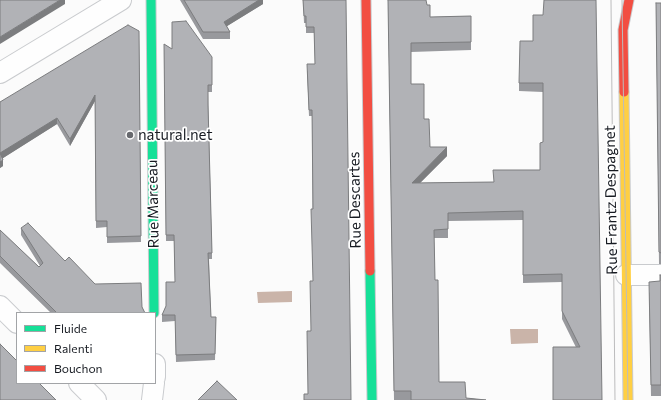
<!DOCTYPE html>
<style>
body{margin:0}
#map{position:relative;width:661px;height:400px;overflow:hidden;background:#fbfbfb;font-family:Commissioner,sans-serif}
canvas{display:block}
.legend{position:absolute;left:16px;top:312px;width:140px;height:72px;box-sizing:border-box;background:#fff;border:1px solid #a2a4a7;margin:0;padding:5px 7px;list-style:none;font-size:12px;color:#171b22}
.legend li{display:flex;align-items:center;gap:8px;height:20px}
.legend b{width:20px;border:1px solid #a2a4a7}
</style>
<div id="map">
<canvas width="661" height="400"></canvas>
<ul class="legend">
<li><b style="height:5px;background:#16e098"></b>Fluide</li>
<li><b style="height:5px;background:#ffcf43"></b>Ralenti</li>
<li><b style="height:5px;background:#f24e42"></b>Bouchon</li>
</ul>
</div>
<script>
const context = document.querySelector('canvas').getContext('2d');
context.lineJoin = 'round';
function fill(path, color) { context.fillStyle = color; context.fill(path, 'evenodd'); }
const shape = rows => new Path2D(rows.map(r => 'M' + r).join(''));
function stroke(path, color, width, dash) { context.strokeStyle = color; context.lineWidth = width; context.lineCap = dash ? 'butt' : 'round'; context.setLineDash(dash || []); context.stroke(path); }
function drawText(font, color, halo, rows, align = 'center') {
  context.font = font + ' Commissioner,sans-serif'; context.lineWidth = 3.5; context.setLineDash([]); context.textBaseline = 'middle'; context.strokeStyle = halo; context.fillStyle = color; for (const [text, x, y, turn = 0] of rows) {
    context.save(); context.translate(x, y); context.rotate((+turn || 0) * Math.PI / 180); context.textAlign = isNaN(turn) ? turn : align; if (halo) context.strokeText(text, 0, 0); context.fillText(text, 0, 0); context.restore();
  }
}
const water = shape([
 [292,291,292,302,258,303,257,292],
 [510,329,538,329,538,343,511,344]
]);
const street = shape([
 [0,73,121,0],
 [626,275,661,275],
 [0,306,17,323],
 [155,364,155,377],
 [79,383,96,400],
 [152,400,154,383]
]);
const fast = shape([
 [151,0,154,313],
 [370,271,372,400]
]);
const slow = shape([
 [624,92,628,400]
]);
const jam = shape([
 [366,0,370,271],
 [624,92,623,30,629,0]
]);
const tram = shape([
 [611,0,615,400],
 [622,0,628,400]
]);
const wall = shape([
 [180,0,263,0,263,4,227,26,230,32,230,39,203,39],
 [303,0,346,0,308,394,313,281,312,116,309,116,307,71,315,64,314,33,306,33,306,23,304,23],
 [388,0,427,5,430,17,471,16,471,50,411,52,411,84,424,119,430,147,447,156,420,183,494,182,540,170,543,142,543,92,519,91,519,83,533,41,533,15,602,400,562,319,562,282,523,283,523,220,448,221,448,238,434,238,435,280,439,382,466,398,486,400,394,400],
 [656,3,661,3,661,264,659,264],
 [139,31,141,242,107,243,107,227,96,228,95,101,70,146,57,124,3,158,3,166,0,168,0,102],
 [164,44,172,49,212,57,212,92,208,92,212,253,212,259,209,259,211,317,216,317,215,360,176,362,175,321,162,322,162,315,166,306,175,282,174,241,166,241],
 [21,228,95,284,142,307,145,313,51,313,0,263,0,230,39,267,40,266,21,235],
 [661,275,661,396,651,396,649,293,660,281]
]);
const shadedWall = shape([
 [60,0,65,0,65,4,0,44,0,37],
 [259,0,263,0,263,4,224,28,224,22],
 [95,95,95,101,70,146,70,139],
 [57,118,57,124,0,160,0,153],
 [447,147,447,156,412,191,412,183],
 [3,160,3,166,0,168,0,162]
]);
const building = shape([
 [0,0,60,0,0,37,0,0],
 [184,0,259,0,224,22,230,32,203,32,184,0],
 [303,0,346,0,351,400,304,400,304,394,308,394,307,331,311,331,310,281,313,281,311,209,313,209,312,110,309,110,307,64,315,64,314,27,306,27,306,16,304,16,303,0],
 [388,0,426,0,427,5,430,5,430,17,471,16,471,42,411,43,411,84,424,84,424,119,429,119,430,147,447,147,412,183,494,182,493,170,540,170,540,143,543,142,543,83,519,83,520,41,533,41,533,15,543,15,544,0,596,0,602,400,553,400,553,347,580,347,562,311,562,274,523,275,523,211,448,213,448,229,434,230,435,280,438,280,439,382,465,382,466,398,486,400,411,400,411,391,394,391,388,0],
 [656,3,661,3,661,253,659,252,656,3],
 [186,21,212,57,212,85,208,85,208,105,212,253,208,253,211,317,216,317,215,354,176,355,175,315,162,315,166,306,166,282,175,282,174,235,166,235,164,44,172,49,172,22,186,21],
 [128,25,139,31,141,236,107,237,107,221,96,221,95,95,70,139,57,118,0,153,3,160,0,162,0,102,128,25],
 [28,223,65,261,69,257,95,284,141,283,142,307,145,313,57,313,0,256,0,230,39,267,43,263,21,228,28,223],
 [660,275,661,275,661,385,651,385,649,282,660,281,660,275],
 [0,344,17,361,17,383,39,383,56,400,0,400,0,344],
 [217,381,237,400,198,400,217,381]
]);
const markers = [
 [130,135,4,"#67696e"]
];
const poiNames = [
 ["natural.net",138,135]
];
const streetNames = [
 ["Rue Descartes",355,200,-91],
 ["Rue Frantz Despagnet",611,200,-91],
 ["Rue Marceau",153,204,-91]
];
fill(water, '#cab4a9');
stroke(street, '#c9cbce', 22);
stroke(fast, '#c9cbce', 11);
stroke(slow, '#c9cbce', 11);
stroke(jam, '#c9cbce', 11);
stroke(street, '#fefefe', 20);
stroke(fast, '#16e098', 9);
stroke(slow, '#ffcf43', 9);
stroke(jam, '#f24e42', 9);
stroke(tram, '#bcbcbd', 1);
fill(wall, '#98999d');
fill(shadedWall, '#7c7d7f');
fill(building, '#b1b2b6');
stroke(building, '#7c7d7f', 1);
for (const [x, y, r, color] of markers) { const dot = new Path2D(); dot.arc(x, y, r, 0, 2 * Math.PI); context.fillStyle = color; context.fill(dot); stroke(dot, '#fff', 1.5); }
drawText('15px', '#171b22', '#fff', poiNames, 'left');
drawText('15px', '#171b22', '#fff', streetNames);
</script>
